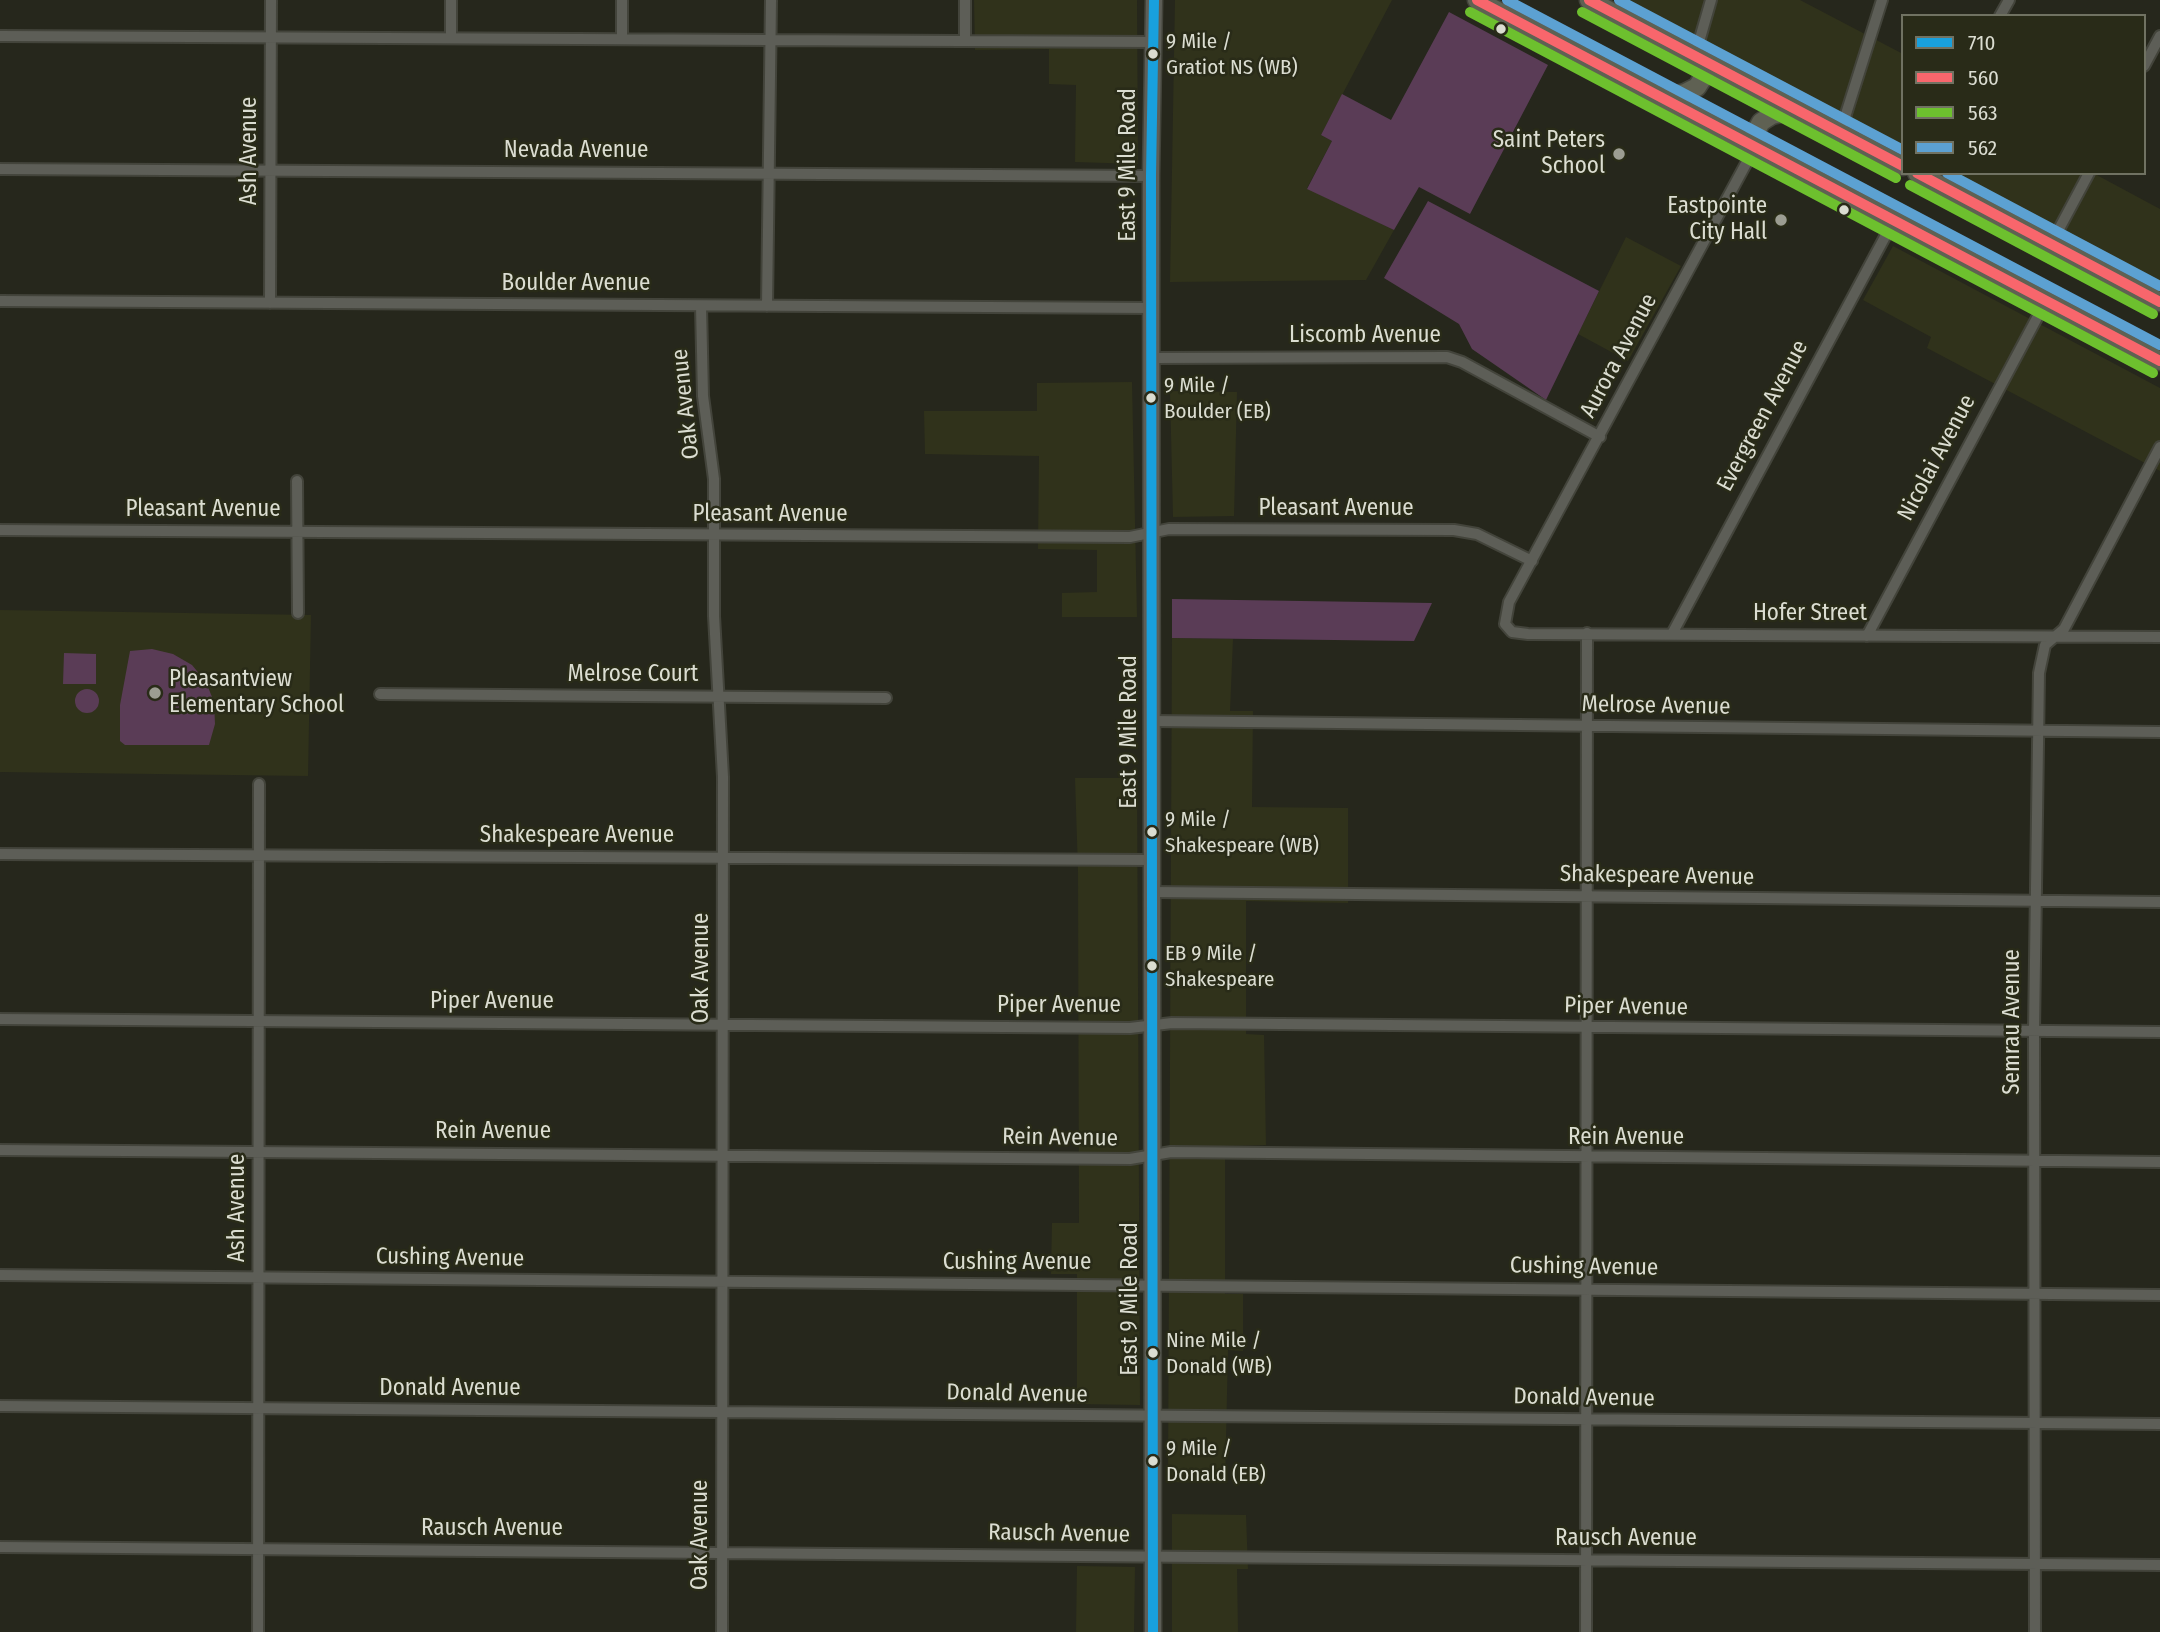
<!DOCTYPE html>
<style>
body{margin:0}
#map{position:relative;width:2160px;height:1632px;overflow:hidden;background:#26271c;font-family:"Fira Sans Condensed",sans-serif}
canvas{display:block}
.legend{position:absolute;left:1901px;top:14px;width:245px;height:161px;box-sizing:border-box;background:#292b18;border:2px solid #707262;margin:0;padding:9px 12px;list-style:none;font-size:21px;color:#dbddd1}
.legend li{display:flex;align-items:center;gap:14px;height:35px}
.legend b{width:35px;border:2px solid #707262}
</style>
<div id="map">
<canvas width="2160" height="1632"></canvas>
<ul class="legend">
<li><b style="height:9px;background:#18a0dd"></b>710</li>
<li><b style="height:9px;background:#f8666c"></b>560</li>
<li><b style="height:9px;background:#6dc02e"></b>563</li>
<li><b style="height:9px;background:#5ca1d2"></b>562</li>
</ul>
</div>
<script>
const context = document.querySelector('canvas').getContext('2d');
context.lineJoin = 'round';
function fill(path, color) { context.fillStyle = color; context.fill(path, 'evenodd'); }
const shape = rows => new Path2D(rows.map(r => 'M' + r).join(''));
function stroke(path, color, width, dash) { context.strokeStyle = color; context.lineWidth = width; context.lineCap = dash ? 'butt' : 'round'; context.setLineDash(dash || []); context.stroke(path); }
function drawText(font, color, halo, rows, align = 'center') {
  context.font = font + ' "Fira Sans Condensed",sans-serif'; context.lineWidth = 5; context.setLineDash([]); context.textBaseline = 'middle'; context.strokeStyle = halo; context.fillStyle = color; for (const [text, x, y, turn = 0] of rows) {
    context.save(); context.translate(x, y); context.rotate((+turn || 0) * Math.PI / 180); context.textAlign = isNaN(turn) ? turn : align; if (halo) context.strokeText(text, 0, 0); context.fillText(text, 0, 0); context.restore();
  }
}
const built = shape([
 [974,0,1137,0,1138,164,1075,162,1076,85,1049,84,1049,49,975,50],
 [1175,0,1392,0,1321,135,1332,141,1307,188,1394,230,1366,280,1170,282],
 [1616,0,1800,0,1903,54,1903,152],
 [1942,173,2093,173,2160,209,2160,288],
 [1626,237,1681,266,1628,361,1578,334],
 [1893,246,2160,388,2160,471,1927,348,1931,337,1863,300],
 [1132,382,1137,617,1062,617,1062,593,1097,592,1097,550,1038,549,1039,456,925,454,924,411,1037,411,1037,383],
 [1170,391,1237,392,1234,516,1173,517],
 [0,610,311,615,308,776,0,772],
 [1172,638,1233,639,1230,711,1253,711,1252,807,1348,808,1348,903,1246,901,1246,1034,1264,1035,1266,1145,1225,1146,1225,1294,1243,1294,1243,1351,1228,1350,1225,1483,1168,1482],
 [1075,778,1137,778,1140,1405,1077,1404,1077,1274,1051,1274,1052,1223,1079,1223,1078,871],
 [1172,1514,1246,1515,1248,1569,1237,1569,1238,1632,1172,1632],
 [1077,1566,1135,1567,1134,1632,1076,1632]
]);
const green = shape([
 [1449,12,1548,65,1470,214,1419,187,1394,230,1307,189,1332,141,1321,135,1342,94,1391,120],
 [1428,201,1599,291,1546,400,1472,349,1459,324,1384,278],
 [1172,599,1432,603,1414,641,1172,638],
 [152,649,173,654,192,665,206,682,214,702,215,724,209,745,125,745,120,741,120,705,130,651],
 [64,653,96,654,96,684,63,684],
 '75 701a12 12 0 1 1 24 0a12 12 0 1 1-24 0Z'
]);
const minor = shape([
 [2000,16,2009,0],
 [0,36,1153,42],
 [622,37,622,0],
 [451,38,451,0],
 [965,40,965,0],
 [1695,56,1711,0],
 [2144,66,2160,36],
 [1840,133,1882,0],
 [1755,147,1509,602,1505,624,1512,632,1528,634,2160,637],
 [0,169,1151,176],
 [2051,244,2089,173],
 [0,301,1152,308],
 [270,303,271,0],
 [701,306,703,396,714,479,714,616,723,777,722,1632],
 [767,306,771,0],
 [1152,358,1447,357,1462,362,1600,437],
 [297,481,298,613],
 [0,530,1130,537,1169,529,1454,530,1477,534,1532,561],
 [1672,634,1894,220],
 [1867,636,2046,301],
 [380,694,886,698],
 [1153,721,2159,732],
 [0,854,1153,860],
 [1153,892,2160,902],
 [0,1019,1130,1028,1172,1023,2160,1032],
 [0,1150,1130,1159,1171,1152,2160,1162],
 [0,1275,2160,1295],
 [0,1406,2160,1424],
 [0,1547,2160,1565],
 [258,1632,259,784],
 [1586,1632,1587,633],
 [2035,1632,2034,1031,2039,673,2045,645,2064,629,2160,447]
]);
const secondary = shape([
 [1153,1632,1151,176,1154,0]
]);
const primary = shape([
 [1477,0,2160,361],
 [1589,0,1903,166],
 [1663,98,1685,93,1697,87,1704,76,1705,61],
 [1755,147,1755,133,1761,122,1772,115,1795,109],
 [1917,173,2160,302]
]);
const bus1 = shape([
 [1153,1632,1151,176,1154,0]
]);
const bus2 = shape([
 [1477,0,2160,361],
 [1589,0,1903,166],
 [1917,173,2160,302]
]);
const bus3 = shape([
 [1470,12,2153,373],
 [1582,12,1896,178],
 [1910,185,2153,314]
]);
const bus4 = shape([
 [1507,0,2160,345],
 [1619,0,1903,150],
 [1947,173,2160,286]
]);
const markers = [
 [1501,29,6,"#dbddd1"],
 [1153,54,6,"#dbddd1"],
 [1619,154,7,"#9c9d92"],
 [1844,210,6,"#dbddd1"],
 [1781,220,7,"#9c9d92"],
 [1151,398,6,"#dbddd1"],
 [155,693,7,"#9c9d92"],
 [1152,832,6,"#dbddd1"],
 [1152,966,6,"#dbddd1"],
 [1153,1353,6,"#dbddd1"],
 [1153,1461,6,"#dbddd1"]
];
const busNames = [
 ["9 Mile /",1166,42],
 ["Gratiot NS (WB)",1166,68],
 ["9 Mile /",1164,386],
 ["Boulder (EB)",1164,412],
 ["9 Mile /",1165,820],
 ["Shakespeare (WB)",1165,846],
 ["EB 9 Mile /",1165,954],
 ["Shakespeare",1165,980],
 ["Nine Mile /",1166,1341],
 ["Donald (WB)",1166,1367],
 ["9 Mile /",1166,1449],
 ["Donald (EB)",1166,1475]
];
const poiNames = [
 ["Saint Peters",1605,141],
 ["School",1605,167],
 ["Eastpointe",1767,207],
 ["City Hall",1767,233],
 ["Pleasantview",169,680,"left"],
 ["Elementary School",169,706,"left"]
];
const streetNames = [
 ["Ash Avenue",250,151,-90],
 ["Nevada Avenue",576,151],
 ["East 9 Mile Road",1129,165,-90],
 ["Boulder Avenue",576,284],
 ["Liscomb Avenue",1365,336],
 ["Aurora Avenue",1619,356,-62],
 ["Oak Avenue",686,404,-96],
 ["Evergreen Avenue",1763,416,-62],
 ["Nicolai Avenue",1937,458,-62],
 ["Pleasant Avenue",1336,509],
 ["Pleasant Avenue",203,510],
 ["Pleasant Avenue",770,515],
 ["Hofer Street",1810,614],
 ["Melrose Court",633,675],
 ["Melrose Avenue",1656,706,1],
 ["East 9 Mile Road",1130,732,-90],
 ["Shakespeare Avenue",577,836],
 ["Shakespeare Avenue",1657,876,1],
 ["Oak Avenue",702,968,-90],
 ["Piper Avenue",492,1002],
 ["Piper Avenue",1059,1006],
 ["Piper Avenue",1626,1007,1],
 ["Semrau Avenue",2013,1022,-90],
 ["Rein Avenue",493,1132],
 ["Rein Avenue",1060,1138,1],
 ["Rein Avenue",1626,1138],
 ["Ash Avenue",238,1208,-90],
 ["Cushing Avenue",450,1258,1],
 ["Cushing Avenue",1017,1263],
 ["Cushing Avenue",1584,1267,1],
 ["East 9 Mile Road",1131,1299,-90],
 ["Donald Avenue",450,1389],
 ["Donald Avenue",1017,1394,1],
 ["Donald Avenue",1584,1398,1],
 ["Rausch Avenue",492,1529],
 ["Rausch Avenue",1059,1534,1],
 ["Oak Avenue",701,1535,-90],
 ["Rausch Avenue",1626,1539]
];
fill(built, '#30321b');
fill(green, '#5a3c56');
stroke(minor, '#43443b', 14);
stroke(secondary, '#43443b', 19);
stroke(primary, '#43443b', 21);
stroke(minor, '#5d5e57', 10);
stroke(secondary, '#5d5e57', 16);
stroke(primary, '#5f6153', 18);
stroke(bus1, '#18a0dd', 10);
stroke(bus2, '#f8666c', 10);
stroke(bus3, '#6dc02e', 10);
stroke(bus4, '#5ca1d2', 10);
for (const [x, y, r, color] of markers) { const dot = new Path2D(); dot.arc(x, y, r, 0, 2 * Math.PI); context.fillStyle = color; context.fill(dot); stroke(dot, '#292b18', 2.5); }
drawText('21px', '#dbddd1', '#292b18', busNames, 'left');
drawText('23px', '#dbddd1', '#292b18', poiNames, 'right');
drawText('23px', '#dbddd1', '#292b18', streetNames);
</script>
